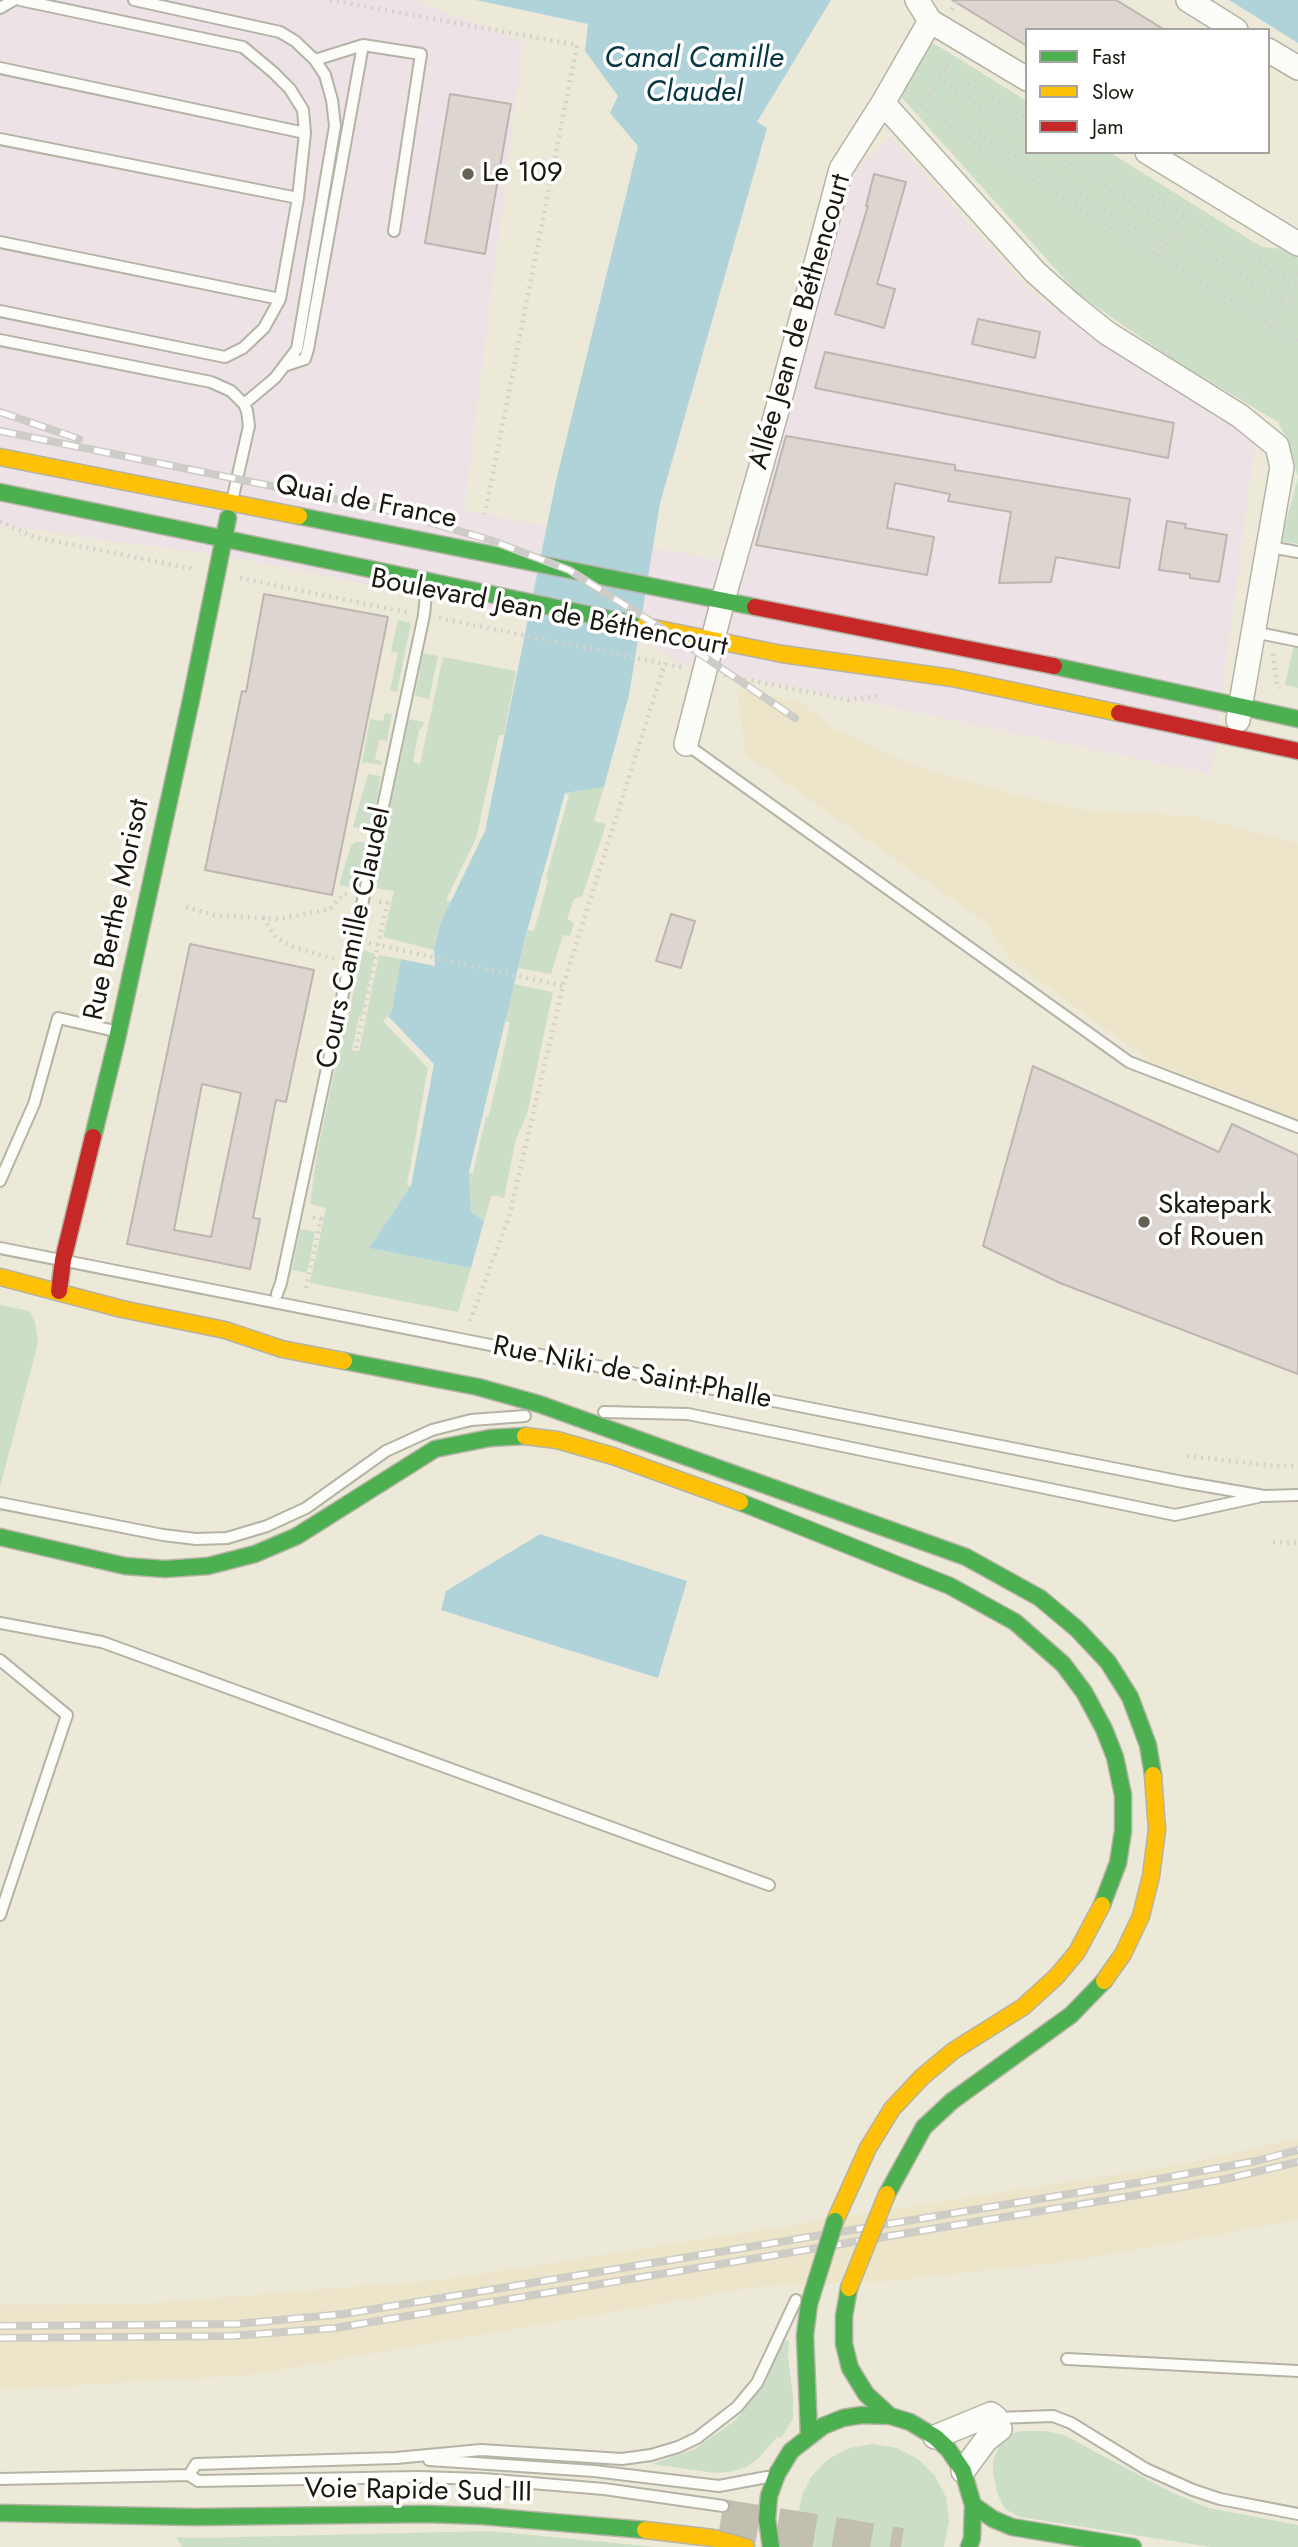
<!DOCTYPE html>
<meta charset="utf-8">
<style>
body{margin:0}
#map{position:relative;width:1298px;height:2547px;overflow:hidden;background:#ede9d8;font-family:Jost,sans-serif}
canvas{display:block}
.legend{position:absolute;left:1025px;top:28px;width:245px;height:126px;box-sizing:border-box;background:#fff;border:2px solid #a4a39f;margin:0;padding:9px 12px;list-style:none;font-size:21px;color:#1b180e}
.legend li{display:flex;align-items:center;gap:14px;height:35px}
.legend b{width:35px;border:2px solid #a4a39f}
</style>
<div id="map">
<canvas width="1298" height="2547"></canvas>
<ul class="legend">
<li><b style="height:9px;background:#4caf50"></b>Fast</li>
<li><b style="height:9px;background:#ffc107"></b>Slow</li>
<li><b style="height:9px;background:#c62828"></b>Jam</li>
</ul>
</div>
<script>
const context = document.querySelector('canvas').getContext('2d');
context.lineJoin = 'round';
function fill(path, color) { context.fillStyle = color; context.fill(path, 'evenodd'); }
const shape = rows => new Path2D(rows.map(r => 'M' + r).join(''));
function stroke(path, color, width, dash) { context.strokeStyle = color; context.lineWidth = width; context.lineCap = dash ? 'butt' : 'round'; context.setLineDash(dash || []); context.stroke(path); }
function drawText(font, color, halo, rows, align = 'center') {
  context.font = font + ' Jost,sans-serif'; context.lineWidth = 7; context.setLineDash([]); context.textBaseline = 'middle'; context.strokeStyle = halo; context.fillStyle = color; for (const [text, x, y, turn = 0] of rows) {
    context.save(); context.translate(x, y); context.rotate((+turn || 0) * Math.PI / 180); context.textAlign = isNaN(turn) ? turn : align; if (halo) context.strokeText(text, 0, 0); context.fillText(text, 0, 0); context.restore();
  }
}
const built = shape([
 [737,689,801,702,834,729,921,768,1015,795,1075,809,1192,816,1298,843,1298,1119,1152,1062,1010,960,986,923,746,755],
 [1298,2138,1298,2220,1072,2261,890,2281,756,2287,250,2375,0,2390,0,2305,141,2304,449,2279,1195,2162]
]);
const industrial = shape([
 [0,0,414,0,523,42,464,510,743,565,855,171,890,137,1031,293,1256,437,1211,774,828,694,680,665,648,641,237,558,0,525]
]);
const green = shape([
 [925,41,938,46,1027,101,1027,152,1109,152,1262,247,1284,249,1298,257,1298,477,1290,446,1278,422,1172,359,1078,294,894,89],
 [1298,477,1298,544,1281,541],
 [398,620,411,623,397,692,390,690,398,653,391,651],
 [1294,644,1298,645,1298,688,1285,685],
 [423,653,438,656,429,699,415,696],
 [443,657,516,671,504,735,499,735,476,838,446,900,451,902,440,924,434,950,383,937,394,891,373,888,409,719,424,722,422,728,419,730,413,762,420,764],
 [385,713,392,714,387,741,379,740,375,760,382,761,381,765,362,762,370,719,383,721],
 [368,774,381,776,371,831,353,827],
 [604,787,594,821,606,824,582,897,574,899,567,919,574,923,570,936,563,935,551,974,518,968,528,930,534,931,548,881,546,878,569,795,565,793],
 [356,842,369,842,358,889,339,885,351,845],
 [363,950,375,954,361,1017,359,1017,352,1050,359,1051,379,955,401,959,392,1010,383,1021,428,1068,407,1185,411,1186,369,1248,471,1268,458,1312,310,1283,326,1208,310,1204,317,1153,343,1031,346,1026],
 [514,984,553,992,527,1114,516,1139,504,1198,492,1195,484,1221,471,1211,469,1172,473,1173,486,1117,489,1116,510,1023,505,1021],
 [300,1229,315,1232,307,1273,292,1270],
 [0,1305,30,1311,35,1322,38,1343,0,1487],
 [783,2340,789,2341,788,2358,793,2396,793,2419,781,2438,777,2437,757,2460,744,2468,729,2472,715,2473,652,2464,695,2449,736,2420,766,2381],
 [1020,2431,1045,2431,1064,2435,1171,2492,1209,2508,1298,2525,1298,2547,1211,2547,1020,2517,1005,2509,997,2493,993,2472,993,2460,999,2447,997,2442,1001,2437],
 [873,2444,897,2448,918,2459,935,2476,946,2497,949,2521,944,2547,804,2547,800,2537,798,2516,802,2495,811,2477,828,2459,849,2448],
 [490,2531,656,2547,182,2547,176,2537,198,2538]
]);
const water = shape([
 [476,0,831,0,757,122,767,128,660,503,629,695,604,787,565,793,525,939,469,1172,471,1211,484,1221,471,1268,369,1248,411,1186,434,1064,388,1016,392,1010,401,959,435,966,434,950,440,924,485,831,556,481,638,146,610,113,618,96,585,51,588,24],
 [1229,0,1298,0,1298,43],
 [540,1534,687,1581,658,1678,441,1610,446,1591]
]);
const building = shape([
 [952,0,1116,0,1165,30,1027,30,1027,46,952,0],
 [450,94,511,104,485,254,425,243,450,94],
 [874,174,906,182,877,284,895,289,884,328,835,314,868,206,866,206,874,174],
 [978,319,1040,332,1035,358,972,344,978,319],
 [825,352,1174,423,1168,458,815,388,825,352],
 [786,436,955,465,955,470,1130,499,1119,568,1056,557,1051,582,999,583,1011,512,948,501,950,494,895,483,887,528,934,537,927,575,756,545,786,436],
 [1167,521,1186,524,1185,528,1227,535,1219,582,1190,578,1190,574,1159,570,1167,521],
 [264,594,388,617,332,895,205,870,242,691,246,692,264,594],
 [671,914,695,921,681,968,656,961,671,914],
 [190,944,314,970,286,1102,276,1100,253,1218,260,1219,250,1269,127,1244,190,944],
 [202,1084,241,1093,211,1237,174,1230,202,1084],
 [1033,1066,1219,1152,1232,1124,1298,1155,1298,1374,1060,1283,983,1246,1033,1066]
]);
const highwayTunnel = shape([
 [721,2518,901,2547]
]);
const path = shape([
 [330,0,577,45,485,514],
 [952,10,958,0],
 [951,58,922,106,984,150,1298,341],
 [944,69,1027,119],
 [938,79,1027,137],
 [929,94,982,135,1165,246],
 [1052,152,1175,229],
 [1080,152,1298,285],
 [1175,230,1191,201],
 [1158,256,1172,234,1298,309],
 [1266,322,1298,270],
 [0,521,34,537,194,569],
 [240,578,410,613],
 [439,618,685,668],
 [1273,654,1277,686,1280,688],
 [724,675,848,700,877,696],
 [186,907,213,915,279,919,330,909,343,894,351,895],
 [263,918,276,938,296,948,335,959],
 [369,943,563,986],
 [356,1048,387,903,376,901],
 [306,1288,321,1219,310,1217],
 [470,1321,509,1217,563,986,665,663],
 [1187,1456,1276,1466,1298,1466],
 [1273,1542,1298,1543]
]);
const lane = shape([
 [20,0,243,47,273,72,290,89,303,110,305,133],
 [134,0,280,32,295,41,315,60,325,75,332,100,335,126,297,349,275,378,244,404,247,411,249,426,232,501],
 [0,8,14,0],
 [363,45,421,54,394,231],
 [0,68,305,133,298,198,280,299,264,328,243,348,225,357,0,311],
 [0,139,298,198],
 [0,242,280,299],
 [0,340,211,382,231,391,244,404],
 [287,365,305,359,308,349,363,45,315,60],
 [1270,547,1298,552],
 [1254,632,1298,641],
 [686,744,1129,1062,1298,1127],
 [0,1181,34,1104,58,1018,115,1031],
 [0,1248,1183,1482,1264,1496,1298,1495],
 [277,1294,281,1283,424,615,427,584],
 [604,1412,688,1414,1175,1515,1258,1497],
 [0,1503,163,1535,196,1539,227,1538,267,1526,306,1508,386,1451,432,1430,471,1420,525,1416],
 [0,1623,102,1642,769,1885],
 [0,1660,67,1715,0,1915],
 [1067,2359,1298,2371],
 [996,2418,1053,2416,1071,2423,1146,2469,1193,2490,1220,2499,1298,2514],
 [429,2460,594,2471,719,2486,767,2477],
 [189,2475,196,2464,396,2458,481,2450,622,2459,651,2455,678,2447,697,2438,737,2407,757,2383,796,2300],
 [0,2479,189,2475,198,2481,417,2477,483,2479,604,2489,723,2506]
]);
const street = shape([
 [917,0,930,21,1027,79],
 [1188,0,1236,30],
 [1268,50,1298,68],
 [883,103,1035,272,1071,304,1107,333,1240,416,1277,446,1282,467,1238,720],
 [1147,152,1298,244],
 [686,744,723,600,778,407,841,169,883,103,930,21],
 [935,2437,991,2414,996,2418,1000,2429,986,2440,963,2471]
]);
const fast = shape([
 [0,492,644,626],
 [299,516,755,607],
 [1054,666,1298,719],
 [93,1137,116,1043,191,700,228,518],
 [344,1361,478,1387,539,1404,966,1557,1040,1598,1077,1629,1108,1662,1130,1697,1148,1745,1153,1775],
 [740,1502,950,1586,1015,1622,1063,1664,1084,1692,1104,1729,1115,1757,1123,1795,1123,1831,1118,1863,1102,1905],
 [0,1537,125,1566,165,1569,208,1566,255,1554,297,1536,435,1449,490,1438,525,1436],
 [887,2194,924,2127,952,2101,1071,2015,1104,1981],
 [849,2288,844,2316,844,2344,850,2368,866,2394,890,2416],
 [809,2304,805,2335,809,2435],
 [973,2505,993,2519,1012,2527,1133,2547],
 [0,2513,196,2517,426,2514,482,2516,645,2530],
 [771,2547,767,2519,769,2496,777,2474,791,2451,823,2426,843,2418,862,2415,890,2416,910,2422,935,2437,948,2449,963,2471,973,2505,972,2538,969,2547]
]);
const slow = shape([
 [0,457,299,516],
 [644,626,782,654,952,678,1119,713],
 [0,1277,122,1309,225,1330,282,1349,344,1361],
 [525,1436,557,1440,613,1456,740,1502],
 [1104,1981,1123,1954,1141,1916,1151,1876,1157,1830,1153,1775],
 [835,2221,868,2148,892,2109,922,2077,953,2051,1023,2007,1057,1976,1077,1952,1102,1905],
 [645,2530,713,2538,746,2547]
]);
const jam = shape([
 [755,607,1054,666],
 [1119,713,1298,751],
 [59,1291,63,1260,93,1137]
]);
const rail = shape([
 [0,412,79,439],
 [0,431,380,508,490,540,569,570,666,631,795,718],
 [0,2326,236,2324,344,2314,1142,2182,1256,2161,1298,2150],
 [0,2338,232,2336,335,2328,1143,2194,1226,2179,1298,2162]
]);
const fastBridge = shape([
 [809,2304,835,2221]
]);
const slowBridge = shape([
 [849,2288,887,2194]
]);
const markers = [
 [468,174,7,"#646155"],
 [1144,1222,7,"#646155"]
];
const poiNames = [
 ["Le 109",482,174],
 ["Skatepark",1158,1206],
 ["of Rouen",1158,1238]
];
const streetNames = [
 ["Allée Jean de Béthencourt",801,322,-74],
 ["Quai de France",366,503,11],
 ["Boulevard Jean de Béthencourt",549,614,11],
 ["Rue Berthe Morisot",118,910,-78],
 ["Cours Camille Claudel",355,938,-78],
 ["Rue Niki de Saint-Phalle",632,1374,11],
 ["Voie Rapide Sud III",418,2492,1]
];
const waterNames = [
 ["Canal Camille",694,60],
 ["Claudel",694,94]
];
fill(built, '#ece5c9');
fill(industrial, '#ede2e5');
fill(green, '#cddec8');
fill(water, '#b0d3da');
fill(building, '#dcd5d0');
stroke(building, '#bcb5b0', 2);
stroke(highwayTunnel, '#c3bfb0', 38, [38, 19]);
stroke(lane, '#b5b3a5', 14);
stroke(street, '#b5b3a5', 26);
stroke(fast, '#b5b3a5', 19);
stroke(slow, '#b5b3a5', 19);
stroke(jam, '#b5b3a5', 19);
stroke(path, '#d3d1cc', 4.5, [2, 5]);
stroke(lane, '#fcfcf9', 10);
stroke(street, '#fcfcf9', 23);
stroke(fast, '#4caf50', 16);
stroke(slow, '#ffc107', 16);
stroke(jam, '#c62828', 16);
stroke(rail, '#ceccc7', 8);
stroke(rail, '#fff', 5, [16]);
stroke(fastBridge, '#b5b3a5', 19, []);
stroke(slowBridge, '#b5b3a5', 19, []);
stroke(fastBridge, '#4caf50', 16);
stroke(slowBridge, '#ffc107', 16);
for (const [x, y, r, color] of markers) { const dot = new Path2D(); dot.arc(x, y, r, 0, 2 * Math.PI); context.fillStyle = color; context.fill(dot); stroke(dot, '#fff', 2.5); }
drawText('28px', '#1b180e', '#fff', poiNames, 'left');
drawText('28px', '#1b180e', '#fff', streetNames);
drawText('italic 30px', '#083744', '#fff', waterNames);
</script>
